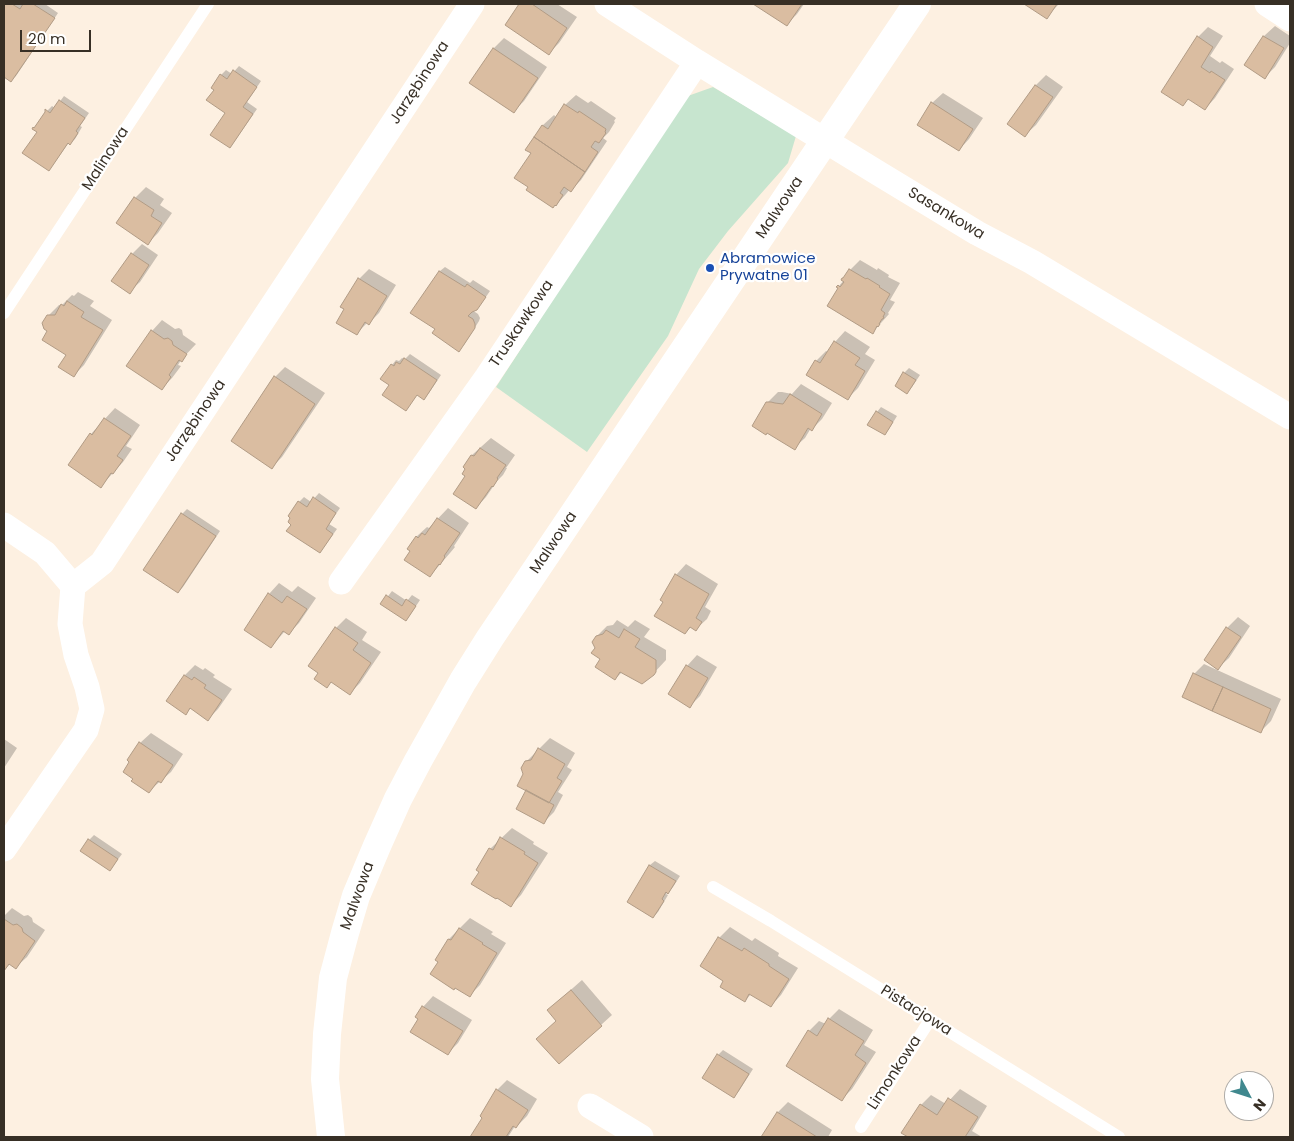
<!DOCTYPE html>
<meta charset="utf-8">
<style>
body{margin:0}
#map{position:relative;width:1294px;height:1141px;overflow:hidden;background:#fdf0e1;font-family:Poppins,sans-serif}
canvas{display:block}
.frame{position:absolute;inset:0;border:5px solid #372f25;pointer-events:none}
.north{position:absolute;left:1224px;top:1071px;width:50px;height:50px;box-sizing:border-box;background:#fff;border:1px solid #afaca8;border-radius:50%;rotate:130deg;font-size:14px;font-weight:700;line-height:20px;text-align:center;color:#372f25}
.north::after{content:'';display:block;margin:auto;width:18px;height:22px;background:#40888e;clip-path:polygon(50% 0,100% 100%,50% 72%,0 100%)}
.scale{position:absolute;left:20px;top:30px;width:71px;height:22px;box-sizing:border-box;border:2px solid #372f25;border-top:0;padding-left:6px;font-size:15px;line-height:18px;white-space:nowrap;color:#372f25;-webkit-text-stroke:4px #fff;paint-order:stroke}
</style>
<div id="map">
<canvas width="1294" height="1141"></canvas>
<div class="frame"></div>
<div class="north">N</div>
<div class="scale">20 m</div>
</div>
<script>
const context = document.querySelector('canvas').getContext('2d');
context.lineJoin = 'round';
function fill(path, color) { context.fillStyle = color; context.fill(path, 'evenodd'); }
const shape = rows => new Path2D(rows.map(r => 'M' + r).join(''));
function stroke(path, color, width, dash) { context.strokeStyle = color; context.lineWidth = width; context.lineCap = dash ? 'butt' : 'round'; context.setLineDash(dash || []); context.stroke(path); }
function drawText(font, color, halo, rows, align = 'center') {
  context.font = font + ' Poppins,sans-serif'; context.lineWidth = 4.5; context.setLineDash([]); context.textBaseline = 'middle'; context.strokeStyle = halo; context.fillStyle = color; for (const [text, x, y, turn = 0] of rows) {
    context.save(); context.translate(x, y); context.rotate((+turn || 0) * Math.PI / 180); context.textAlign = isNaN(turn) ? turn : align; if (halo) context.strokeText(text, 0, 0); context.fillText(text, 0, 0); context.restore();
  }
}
const green = shape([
 [713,87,796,136,788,163,728,231,699,269,668,336,587,452,496,387,685,97]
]);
const shadow = shape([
 [4,4,45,4,58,13,16,76,11,80,4,75],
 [520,4,557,4,577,17,559,43,549,53,506,24],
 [755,4,804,4,797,14,786,25],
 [1026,4,1059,4,1046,17],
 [1275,26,1290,36,1290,43,1275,67,1265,77,1246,65,1264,36],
 [1208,27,1223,36,1210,56,1220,63,1222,61,1234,69,1215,98,1205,109,1189,98,1183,105,1198,37],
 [504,38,547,67,524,101,513,112,471,83,494,48],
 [239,66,261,81,247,102,257,109,234,142,230,147,227,113,215,89,221,75,226,70,232,74],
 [1046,75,1063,87,1036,125,1025,135,1009,124,1036,85],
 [943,93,983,118,969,139,959,150,932,103],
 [576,95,588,103,591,101,616,118,614,121,615,122,609,132,603,138,607,141,581,180,571,190,570,189,566,194,556,205,529,187,533,153,527,149,543,125,554,115,557,118,565,105],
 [64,96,89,113,80,126,82,127,75,139,70,143,69,142,53,165,49,169,38,132,47,111,52,106,55,108],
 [146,187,164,199,160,205,172,213,158,233,148,243,118,223,135,198],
 [142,244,158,255,140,282,129,292,132,254],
 [860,260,877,270,878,268,889,275,888,277,900,283,890,300,895,302,888,313,889,314,873,332,839,286,844,280,850,270],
 [445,267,470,283,473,280,490,291,481,304,472,310,478,314,480,318,479,321,464,345,436,329,412,313,440,271],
 [369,269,396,285,379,313,369,323,368,322,356,334,359,279],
 [78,292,94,301,90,306,112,320,84,365,74,375,67,354,49,331,48,316,59,305,62,305,72,295,74,296],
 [162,320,175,329,179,328,182,330,183,335,196,344,181,360,178,365,181,366,172,378,162,388,152,331],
 [845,331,870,347,865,354,875,360,858,388,848,398,816,361,826,351,828,352,835,342],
 [410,354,441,375,429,393,424,398,418,394,391,385,392,365,396,360,399,361,402,358,405,359],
 [285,367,325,393,282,457,272,467,275,377],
 [909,368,920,375,912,387,907,392,904,373],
 [801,384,832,403,822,419,812,429,811,428,805,438,794,448,767,403,778,392,782,392,792,394],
 [881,407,897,416,889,429,885,434,877,412],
 [115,408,140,425,126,446,132,449,123,462,101,486,70,465,91,434],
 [491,438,515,455,506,468,507,468,503,475,497,481,486,497,476,508,467,476,467,469,472,455],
 [319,493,340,508,329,524,337,529,324,547,320,551,293,524,292,518,289,516,299,502,304,497,311,502],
 [448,508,469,523,454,546,455,547,450,553,430,576,411,551,416,537,427,527,429,528],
 [187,509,220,531,183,587,178,592,182,514],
 [686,564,718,584,705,607,711,611,707,619,696,629,691,627,685,633,665,601,661,600,676,575],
 [279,583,292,592,298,586,316,598,299,623,289,633,285,631,271,647,245,629,269,594],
 [392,591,407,601,412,595,420,600,410,615,406,620,382,604],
 [1238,617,1250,626,1229,658,1218,668,1206,660,1227,628],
 [346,618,367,632,362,640,381,652,360,683,350,693,332,681,327,687,319,673,336,628],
 [617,620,628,627,635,620,650,629,644,637,666,650,666,660,653,674,622,672,615,679,597,648,596,637,607,626,613,625],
 [697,655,717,667,700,696,690,706,687,666],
 [1204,664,1281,699,1271,721,1260,732,1194,674],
 [195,665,203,670,205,668,215,675,213,677,232,689,218,709,208,719,191,708,186,713,168,701,185,675],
 [151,733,183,754,171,772,149,791,135,779,131,762,129,760,140,743],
 [550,738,575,753,567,767,572,770,558,792,563,795,554,812,544,822,527,790,524,774,526,762],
 [4,739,17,748,4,768],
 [512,828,534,842,533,844,548,853,521,895,511,905,490,849],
 [94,835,122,854,110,870,89,840],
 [655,861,680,876,673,887,666,894,668,895,658,912,653,917,628,902,650,865],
 [12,908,24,916,28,915,32,918,33,922,45,930,27,957,16,967,11,963,4,970,4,916],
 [470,918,493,932,491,934,506,943,480,985,470,995,440,962,449,939],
 [730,927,752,941,755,938,779,953,778,956,798,968,781,995,771,1006,751,994,745,1001,725,980,702,966,719,938],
 [582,980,612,1015,559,1063,557,1021,548,1010],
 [433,996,472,1020,458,1043,447,1054,420,1019,423,1007],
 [839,1009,873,1030,864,1045,876,1052,852,1089,842,1099,809,1031,819,1021,826,1024,829,1019],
 [723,1050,753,1069,739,1091,734,1096,718,1055],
 [507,1080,537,1099,527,1116,516,1127,515,1126,508,1137,471,1137,484,1117,497,1090],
 [960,1089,987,1106,972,1131,982,1137,910,1137,903,1133,921,1105,931,1095,946,1104],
 [788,1102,832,1130,828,1137,762,1137,778,1112]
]);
const building = shape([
 [4,4,12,4,20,9,23,4,33,4,55,18,11,82,4,77,4,4],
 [519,4,532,4,567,28,549,55,505,25,519,4],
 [753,4,802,4,787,26,753,4],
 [1024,4,1057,4,1047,19,1024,4],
 [1197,36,1213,47,1201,67,1210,73,1211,71,1225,80,1205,110,1188,99,1183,106,1161,92,1197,36],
 [1263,36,1284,48,1265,79,1244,65,1263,36],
 [493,48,538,78,514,113,469,83,493,48],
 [233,70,257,87,243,107,253,114,230,148,210,135,225,113,206,100,214,90,211,88,220,74,227,79,233,70],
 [1035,85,1053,97,1025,137,1007,124,1035,85],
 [59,100,85,118,76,131,78,133,70,145,68,143,49,171,22,153,37,132,32,129,33,127,34,128,45,112,45,109,50,113,59,100],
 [931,102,973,129,959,151,917,125,931,102],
 [564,104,578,113,579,111,606,129,605,132,606,133,599,143,595,141,591,147,598,152,585,172,534,137,542,125,548,129,564,104],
 [534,137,585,172,571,192,564,187,560,193,563,195,556,206,555,205,553,208,526,190,528,187,514,178,531,153,525,150,534,137],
 [134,197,154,210,151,216,162,223,148,245,116,223,134,197],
 [131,253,149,265,130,294,111,281,131,253],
 [849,269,866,279,867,278,880,286,879,287,890,294,881,310,885,313,883,317,884,317,883,319,882,319,879,324,880,324,878,327,877,326,873,334,827,306,838,288,836,287,838,285,840,287,844,282,841,280,842,278,843,278,849,269],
 [439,271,465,287,467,284,486,297,477,310,472,312,468,316,473,319,475,324,475,328,459,352,432,333,435,329,410,313,439,271],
 [358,278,387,296,369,325,365,322,357,335,336,323,344,309,340,307,358,278],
 [67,301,84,312,81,317,103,330,74,377,58,367,66,355,42,340,47,331,44,329,42,323,47,315,55,315,61,304,64,306,67,301],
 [151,330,164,339,168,338,172,341,173,345,187,354,182,362,179,360,169,375,171,377,162,390,126,366,151,330],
 [834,341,860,358,855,365,865,371,848,400,806,375,815,360,820,363,834,341],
 [404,358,437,380,424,400,417,395,406,411,382,395,389,385,380,379,391,364,394,366,396,362,400,364,404,358],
 [903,372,916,380,907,394,895,386,903,372],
 [274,376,315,404,272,469,231,441,274,376],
 [790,394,822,414,812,431,808,428,795,450,767,433,766,435,752,426,766,402,771,402,775,403,783,404,790,394],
 [876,411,893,422,885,435,867,425,876,411],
 [104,418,131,436,117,456,123,460,113,474,111,473,101,488,68,465,90,433,92,435,104,418],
 [480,448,506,465,497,478,498,479,493,487,492,486,476,509,453,494,465,476,462,474,465,469,463,467,471,455,474,456,480,448],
 [313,497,336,513,326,529,333,534,320,553,286,531,291,525,288,522,290,518,288,516,298,501,307,507,313,497],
 [181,513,216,536,178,593,143,570,181,513],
 [437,518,460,533,444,556,445,557,440,565,439,564,430,577,404,560,410,551,407,549,416,536,418,538,422,533,425,535,437,518],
 [675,574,709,594,696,618,702,622,696,631,690,627,685,634,654,616,663,602,660,600,675,574],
 [268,593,282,603,287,596,307,609,289,635,283,631,271,648,244,630,268,593],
 [386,595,402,606,406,599,416,606,406,621,380,604,386,595],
 [335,627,358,643,353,650,371,663,350,695,331,682,327,688,314,679,318,673,308,666,335,627],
 [1226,627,1241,637,1218,670,1204,660,1226,627],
 [624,629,640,639,635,647,656,660,656,672,654,675,642,684,620,672,615,680,595,667,600,659,591,653,595,648,592,642,596,636,603,634,606,630,619,638,624,629],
 [686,665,708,678,690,708,668,694,686,665],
 [1193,673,1223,687,1212,711,1182,697,1193,673],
 [184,675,192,680,194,677,206,685,204,688,222,700,208,721,190,708,186,715,166,701,184,675],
 [1223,687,1271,709,1261,733,1212,711,1223,687],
 [139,742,173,765,161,783,158,781,149,793,131,781,133,779,123,772,129,762,127,760,139,742],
 [538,748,565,764,557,778,562,781,549,803,517,786,523,774,521,768,525,761,531,760,538,748],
 [526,790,554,805,544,824,516,809,526,790],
 [500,837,525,852,524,854,538,863,511,907,497,898,496,899,471,884,479,872,476,870,489,848,493,850,500,837],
 [88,839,118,859,110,871,80,851,88,839],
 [649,865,676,881,668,894,666,892,662,899,664,901,653,918,627,902,649,865],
 [4,919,13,925,17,924,22,928,23,932,35,941,16,969,9,964,4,971,4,919],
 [459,928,483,943,482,944,497,953,470,997,455,988,454,990,430,974,438,962,435,960,448,939,451,940,459,928],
 [718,937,742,951,744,948,769,964,769,966,789,979,771,1007,749,994,745,1002,720,987,723,981,700,966,718,937],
 [571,990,602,1026,559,1064,536,1039,556,1021,547,1010,571,990],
 [422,1006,463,1031,448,1055,410,1032,418,1019,415,1017,422,1006],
 [828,1018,864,1041,855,1055,866,1063,842,1101,786,1066,808,1030,817,1036,828,1018],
 [717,1054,749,1074,734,1098,702,1078,717,1054],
 [496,1089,528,1110,516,1128,513,1126,506,1137,470,1137,482,1118,480,1116,496,1089],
 [948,1098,978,1117,965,1137,908,1137,901,1133,920,1104,937,1115,948,1098],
 [777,1112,817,1137,761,1137,777,1112]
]);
const lane = shape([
 [4,313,208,4],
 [713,887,771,921,1119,1137],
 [861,1127,930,1020]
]);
const street = shape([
 [607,4,697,62,878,173,977,233,1032,262,1290,417],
 [1267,4,1290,19],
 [4,525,45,553,73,586],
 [341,582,487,377,697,62],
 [4,849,86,730,92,709,87,687,76,655,70,624,73,586,102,563,472,4],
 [590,1106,641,1137]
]);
const secondary = shape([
 [331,1137,325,1079,327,1034,333,978,345,933,356,896,377,846,398,799,418,761,463,681,490,638,917,4]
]);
const markers = [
 [710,268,5,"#1a4fb4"]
];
const streetNames = [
 ["Jarzębinowa",420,83,-57],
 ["Malinowa",106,159,-57],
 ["Malwowa",780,208,-56],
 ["Sasankowa",946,214,31],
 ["Truskawkowa",522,324,-56],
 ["Jarzębinowa",196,421,-56],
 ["Malwowa",554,543,-56],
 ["Malwowa",358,896,-70],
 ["Pistacjowa",916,1011,32],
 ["Limonkowa",895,1073,-57]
];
const transitNames = [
 ["Abramowice",720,259],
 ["Prywatne 01",720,276]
];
fill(green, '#c7e5cf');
fill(shadow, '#0003');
fill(building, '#dabda1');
stroke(building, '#b19b85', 1);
stroke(lane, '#fff', 12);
stroke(street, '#fff', 25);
stroke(secondary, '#fff', 28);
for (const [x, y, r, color] of markers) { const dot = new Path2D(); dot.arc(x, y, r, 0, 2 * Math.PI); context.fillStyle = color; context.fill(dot); stroke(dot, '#fff', 2); }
drawText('15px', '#372f25', '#fff', streetNames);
drawText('15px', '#164399', '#fff', transitNames, 'left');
</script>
